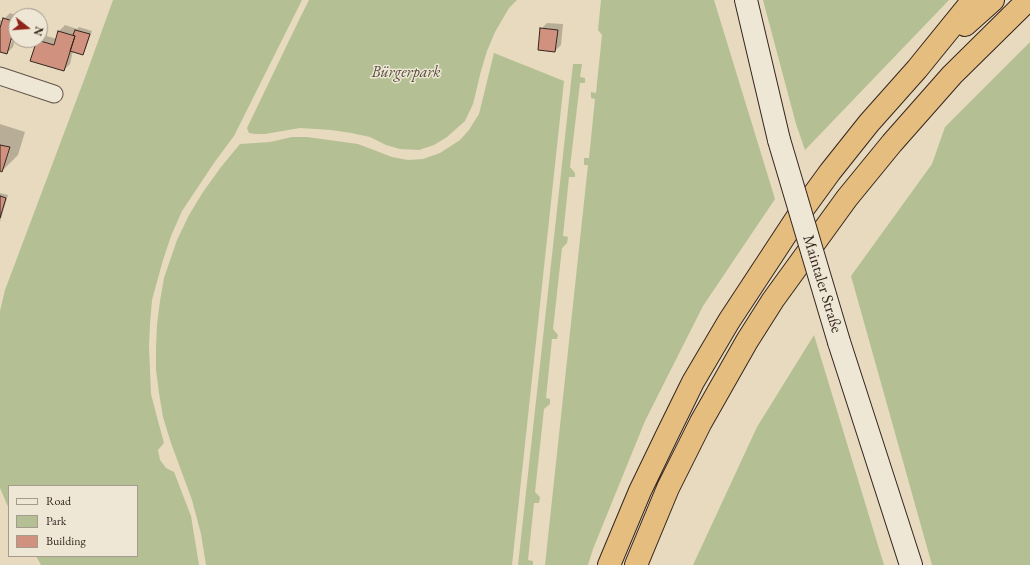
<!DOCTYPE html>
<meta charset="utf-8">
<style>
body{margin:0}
#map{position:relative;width:1030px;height:565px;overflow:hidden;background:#e7dabe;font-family:"EB Garamond",serif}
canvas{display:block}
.legend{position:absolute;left:8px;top:485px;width:130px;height:72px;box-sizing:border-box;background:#efe7d5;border:1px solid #a59a8d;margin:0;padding:5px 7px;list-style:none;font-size:12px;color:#352620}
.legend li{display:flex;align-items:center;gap:8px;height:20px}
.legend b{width:20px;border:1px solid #a59a8d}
.north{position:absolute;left:8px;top:8px;width:40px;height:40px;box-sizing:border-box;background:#efe7d5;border:1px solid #a59a8d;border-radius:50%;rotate:107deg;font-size:11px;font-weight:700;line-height:16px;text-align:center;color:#352620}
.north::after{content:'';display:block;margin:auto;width:14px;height:18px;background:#8f2418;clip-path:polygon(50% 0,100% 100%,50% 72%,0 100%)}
</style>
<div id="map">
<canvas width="1030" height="565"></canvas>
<ul class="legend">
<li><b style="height:5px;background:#efe7d5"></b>Road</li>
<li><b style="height:11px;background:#b4c093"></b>Park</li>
<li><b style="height:11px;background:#d0927e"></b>Building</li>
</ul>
<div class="north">N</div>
</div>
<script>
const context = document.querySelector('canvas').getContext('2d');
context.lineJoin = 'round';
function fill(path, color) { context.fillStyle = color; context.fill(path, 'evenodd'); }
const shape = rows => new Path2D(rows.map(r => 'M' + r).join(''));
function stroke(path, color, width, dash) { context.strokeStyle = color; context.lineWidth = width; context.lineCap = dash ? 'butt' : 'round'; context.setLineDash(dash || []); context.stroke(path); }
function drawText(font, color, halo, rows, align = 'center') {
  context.font = font + ' "EB Garamond",serif'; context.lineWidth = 3; context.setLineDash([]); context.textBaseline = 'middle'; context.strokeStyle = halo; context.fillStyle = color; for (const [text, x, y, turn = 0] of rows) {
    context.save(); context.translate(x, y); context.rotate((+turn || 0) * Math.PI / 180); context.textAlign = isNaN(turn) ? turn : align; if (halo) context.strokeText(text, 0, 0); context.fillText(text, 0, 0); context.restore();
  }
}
const green = shape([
 [113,0,302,0,234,136,214,163,182,211,171,236,163,260,152,300,150,324,149,346,151,394,158,421,164,443,158,450,160,460,166,468,174,472,191,516,199,565,41,565,36,556,137,556,137,486,9,486,9,509,0,488,0,311,5,290,87,72],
 [309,0,517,0,509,8,495,32,487,51,481,71,473,104,465,121,447,137,434,145,419,150,400,149,386,145,370,137,351,133,331,130,300,128,265,134,255,134,249,133,247,128,299,20],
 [601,0,714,0,775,199,703,306,645,421,593,549,588,565,545,565,588,165,584,165,584,158,589,158,595,99,591,98,591,92,596,93,602,35,598,30],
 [763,0,949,0,805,150,796,124],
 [1030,42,1030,565,932,565,851,276,932,164,945,127],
 [494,53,564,81,512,565,206,565,201,534,192,500,171,443,163,417,159,393,156,370,156,347,157,325,160,301,164,278,177,240,189,215,203,192,221,167,240,144,270,142,292,137,307,137,358,144,392,157,408,160,423,159,440,153,460,140,469,130,479,114],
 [573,64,582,64,580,77,585,78,585,83,580,83,570,167,575,173,575,177,569,177,563,236,568,237,567,243,562,248,553,329,558,335,557,339,552,339,546,398,550,399,550,404,544,409,535,492,540,497,539,503,534,503,528,560,533,561,533,565,518,565],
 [814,335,884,565,693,565,757,427]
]);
const shadow = shape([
 [10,13,19,16,16,16,16,40,15,39,13,47,7,53,0,50,0,20,3,21,4,19],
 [11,38,13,38,10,47,8,47],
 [547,23,563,24,561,45,555,51,541,29],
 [65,25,77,29,79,27,92,31,85,51,82,54,73,51,70,64,64,70,37,40,40,40,40,38,43,35,57,39,59,31],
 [0,124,25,132,18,155,2,171,0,170],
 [0,193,8,195,0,222]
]);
const building = shape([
 [3,18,16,22,7,54,0,52,0,28,3,18],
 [16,24,16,40,20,40,20,42,11,39,16,24],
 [540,28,558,30,555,52,538,50,540,28],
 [75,30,90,34,83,55,70,51,75,36,73,35,75,30],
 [58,31,75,36,64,71,30,61,37,40,54,45,58,31],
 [0,145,10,147,2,172,0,171,0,145],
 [0,196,6,198,0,218,0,196]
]);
const street = shape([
 [0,76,54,94]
]);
const secondary = shape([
 [746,0,779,140],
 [839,342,911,565]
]);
const highway = shape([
 [965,25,993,0],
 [609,565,640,491,667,435,693,382,729,321,798,216,830,172,869,123,917,69,973,0],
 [636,565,668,488,701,422,747,341,773,300,847,198,892,143,952,75,1028,0]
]);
const secondaryBridge = shape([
 [779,140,839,342]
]);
const parkNames = [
 ["Bürgerpark",406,73]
];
const streetNames = [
 ["Maintaler Straße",822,284,73]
];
fill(green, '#b4c093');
fill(shadow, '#0003');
fill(building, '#d0927e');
stroke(building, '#352620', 1);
stroke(street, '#625348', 19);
stroke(secondary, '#352620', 24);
stroke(highway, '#352620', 24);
stroke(street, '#efe7d5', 17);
stroke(secondary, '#efe7d5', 22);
stroke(highway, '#e4bd7f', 22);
stroke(secondaryBridge, '#352620', 24, []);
stroke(secondaryBridge, '#efe7d5', 22);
drawText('italic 16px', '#554c3d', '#efe7d5', parkNames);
drawText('16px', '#352620', '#efe7d5', streetNames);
</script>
